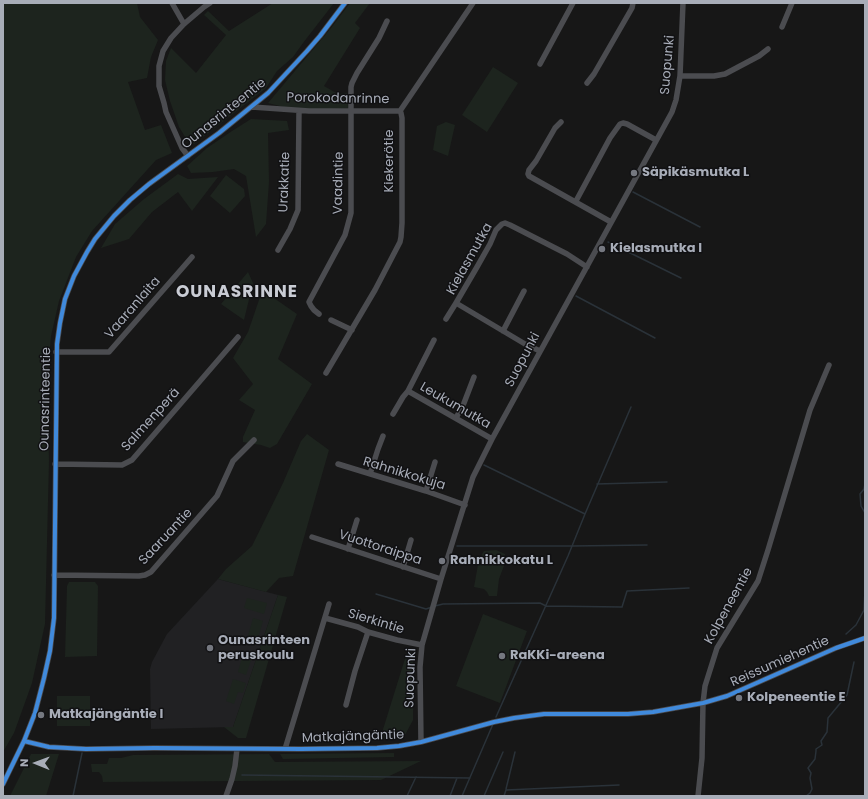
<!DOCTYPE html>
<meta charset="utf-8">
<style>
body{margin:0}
#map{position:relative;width:868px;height:799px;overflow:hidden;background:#171717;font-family:Poppins,sans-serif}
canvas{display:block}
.frame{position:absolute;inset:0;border:4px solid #a8adb8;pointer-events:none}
.north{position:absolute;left:16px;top:743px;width:40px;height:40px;-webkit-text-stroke:3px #111113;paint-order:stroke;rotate:271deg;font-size:11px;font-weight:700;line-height:16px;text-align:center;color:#a8adb8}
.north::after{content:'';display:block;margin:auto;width:14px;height:18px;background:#a8adb8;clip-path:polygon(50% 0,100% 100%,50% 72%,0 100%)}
</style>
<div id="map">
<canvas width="868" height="799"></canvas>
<div class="frame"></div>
<div class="north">N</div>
</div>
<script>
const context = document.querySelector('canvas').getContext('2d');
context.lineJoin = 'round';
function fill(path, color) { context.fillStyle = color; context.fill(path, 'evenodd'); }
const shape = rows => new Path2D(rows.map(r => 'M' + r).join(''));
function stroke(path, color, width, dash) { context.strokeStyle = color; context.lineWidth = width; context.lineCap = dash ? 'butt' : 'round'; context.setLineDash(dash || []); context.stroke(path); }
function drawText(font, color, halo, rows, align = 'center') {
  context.font = font + ' Poppins,sans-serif'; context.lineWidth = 3; context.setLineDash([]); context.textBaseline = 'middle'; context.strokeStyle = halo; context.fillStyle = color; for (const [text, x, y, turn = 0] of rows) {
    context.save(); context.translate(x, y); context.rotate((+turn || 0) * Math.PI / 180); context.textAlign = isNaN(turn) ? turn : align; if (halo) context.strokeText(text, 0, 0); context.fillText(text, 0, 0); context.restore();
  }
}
const built = shape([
 [218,579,278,595,233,727,151,729,150,669,152,662,167,634]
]);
const green = shape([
 [3,3,137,3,140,17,158,40,151,57,147,78,128,82,145,130,161,125,172,153,156,160,92,231,76,257,59,301,51,336,47,379,49,461,45,624,32,683,14,733,3,752],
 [273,3,334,3,303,43,293,57,277,71,266,88,194,144,187,140,179,127,170,101,165,80,166,61,171,48,196,73,226,35,204,15,208,11,229,31],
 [350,3,370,3,355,23,360,28,324,86,338,94,347,93,348,108,299,111,268,103,331,28],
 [493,67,518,83,487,132,462,115],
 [251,119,287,121,289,130,268,133,269,182,266,224,256,237,246,176,234,169,213,172,191,173,187,166,207,148,232,131],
 [446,122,455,125,448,156,433,150,437,126],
 [178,174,188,179,218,177,192,211,178,192,152,212,129,239,101,248,115,224,144,199],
 [226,175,244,189,245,196,230,213,210,196],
 [248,272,253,283,244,320,221,304],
 [268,294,297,314,278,359,312,384,277,444,270,448,261,445,243,442,243,437,255,410,239,400,253,384,233,358,248,332,260,297],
 [307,434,329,450,293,576,279,578,266,592,218,579,226,569,252,546,283,483,301,441],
 [496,550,505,554,505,563,499,579,497,596,489,596,487,592,484,589,474,587,479,559,484,551],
 [69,582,95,582,98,586,97,656,65,657,67,586],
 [278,595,287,597,246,738,238,738,224,727,233,727],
 [247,598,267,603,264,614,244,608],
 [483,614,527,631,500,703,456,686],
 [253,618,263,621,257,642,247,639],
 [408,649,412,651,413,655,413,720,405,735,400,738,380,739],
 [243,654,252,657,246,675,238,672],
 [233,679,246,683,243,693,238,692,234,704,226,701],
 [57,696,90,696,90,726,57,726],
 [394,753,394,757,283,759,280,754],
 [31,754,59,754,46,796,10,796],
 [269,754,275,762,421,761,381,780,103,782,102,776,99,772,92,772,91,764,107,764,109,758,121,758,133,755]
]);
const stream = shape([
 [633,192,700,227],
 [608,242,681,278],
 [576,296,655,338],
 [484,465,585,514],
 [597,484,667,482],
 [865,484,864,489,860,494,861,506,865,513],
 [457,546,572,546,647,545],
 [376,594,426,609,432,607],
 [435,606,443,604,540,603,546,606,622,607,627,591,689,588],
 [846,634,856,625,864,610,865,590],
 [496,717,568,556,585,514,631,407],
 [242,775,470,778],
 [506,789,515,752],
 [73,796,82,753],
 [407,796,416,777],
 [450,796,457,778],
 [462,796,493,724],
 [484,796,503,752],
 [504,796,506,790,619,785],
 [806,796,810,793,812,789,810,778,811,773,808,768,815,759,816,751,816,749,822,745,821,741,827,732,828,718,847,695,854,662]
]);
const minor = shape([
 [172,3,184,24],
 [782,27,792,3],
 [540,64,573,3],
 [680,76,714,76,725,74,759,56,768,49],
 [587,83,594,74,632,8,633,3],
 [252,107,309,111,400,111],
 [561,122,555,128,536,161,529,170,528,174,529,176,611,222],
 [188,156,182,148,166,112,164,103,159,86,159,66,163,51,171,38,184,24,204,7,210,3],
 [576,201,610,138,620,124,623,123,627,124,656,140],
 [278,250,290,229,298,210,299,111],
 [319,314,314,310,311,306,309,302,310,300,345,235,351,213,351,87,352,83,357,73,379,38,387,21],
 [446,319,456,303],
 [331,320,352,330],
 [503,331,524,291],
 [540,351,525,344,456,303,477,267,490,244,496,230,502,224,505,223,510,225,567,254,587,267],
 [56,352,109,352,192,257],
 [326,373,375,290,400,242,401,237,402,223,402,118,401,113,400,111,473,3],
 [408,391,492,439],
 [393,414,403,397,408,391,434,340],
 [456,418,464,403,474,377],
 [55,464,122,465,132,460,238,337],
 [338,464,426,491,465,505],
 [370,474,378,449,383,436],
 [426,491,435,462],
 [312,537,441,579],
 [348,549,357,520],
 [403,567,411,540],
 [54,575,139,576,145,575,151,572,217,496,233,461,254,440],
 [325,618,358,627,368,632,397,640,422,645],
 [346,705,355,671,368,632],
 [24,741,49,747,86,749,154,748,301,749,377,748,399,746,421,742,494,722,514,718,544,714,628,714,653,712,703,703,727,696,836,648,865,638],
 [421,742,420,667,422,645,441,579,473,477,492,439,672,112,676,100,680,76,683,3],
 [285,749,329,604],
 [3,784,24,741,35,713,44,678,50,651,54,618,57,344,60,323,65,299,74,276,87,252,95,239,114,216,130,200,149,184,219,133,268,93,307,51,320,36,345,3],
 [226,796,232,779,235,766,237,749],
 [698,796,702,758,703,703,705,686,717,648,758,581,768,550,810,410,829,365]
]);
const cycleway = shape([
 [24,741,49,747,86,749,154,748,301,749,377,748,399,746,421,742,494,722,514,718,544,714,628,714,653,712,703,703,727,696,836,648,865,638],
 [3,784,24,741,35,713,44,678,50,651,54,618,57,344,60,323,65,299,74,276,87,252,95,239,114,216,130,200,149,184,219,133,268,93,307,51,320,36,345,3]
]);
const markers = [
 [634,173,4,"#757880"],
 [602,249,4,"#757880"],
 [442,561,4,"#757880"],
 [210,648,4,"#757880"],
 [502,656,4,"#757880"],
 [739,698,4,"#757880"],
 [41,715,4,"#757880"]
];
const streetNames = [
 ["Suopunki",668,65,-85],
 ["Porokodanrinne",338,99,1],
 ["Ounasrinteentie",224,114,-39],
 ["Kiekerötie",390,161,-90],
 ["Urakkatie",285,182,-88],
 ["Vaadintie",339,183,-89],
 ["Kielasmutka",470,259,-61],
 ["Vaaranlaita",133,308,-49],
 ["Suopunki",523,360,-62],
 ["Ounasrinteentie",46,399,-89],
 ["Leukumutka",455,406,30],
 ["Salmenperä",151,420,-48],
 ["Rahnikkokuja",404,474,17],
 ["Saaruantie",166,537,-47],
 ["Vuottoraippa",380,548,18],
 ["Kolpeneentie",729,606,-61],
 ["Sierkintie",376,622,17],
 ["Reissumiehentie",780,662,-24],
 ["Suopunki",411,678,-88],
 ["Matkajängäntie",353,737,-2]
];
const poiNames = [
 ["Säpikäsmutka L",642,173],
 ["Kielasmutka I",610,249],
 ["Rahnikkokatu L",450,561],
 ["Ounasrinteen",218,641],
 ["peruskoulu",218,656],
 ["RaKKi-areena",510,656],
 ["Kolpeneentie E",747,698],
 ["Matkajängäntie I",49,715]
];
const districtNames = [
 ["OUNASRINNE",237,293]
];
fill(built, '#212123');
fill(green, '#1d241e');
stroke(stream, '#2a3239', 1.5);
stroke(minor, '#4b4c50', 5.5);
stroke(cycleway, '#408adc', 4);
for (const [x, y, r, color] of markers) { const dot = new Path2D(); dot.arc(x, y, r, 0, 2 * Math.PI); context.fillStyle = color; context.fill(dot); stroke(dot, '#111113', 1.5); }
drawText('13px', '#a8adb8', '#111113', streetNames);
drawText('bold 13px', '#a8adb8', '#111113', poiNames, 'left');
context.letterSpacing = '1px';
drawText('bold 17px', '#c9ccd4', '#111113', districtNames);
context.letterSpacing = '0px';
</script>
